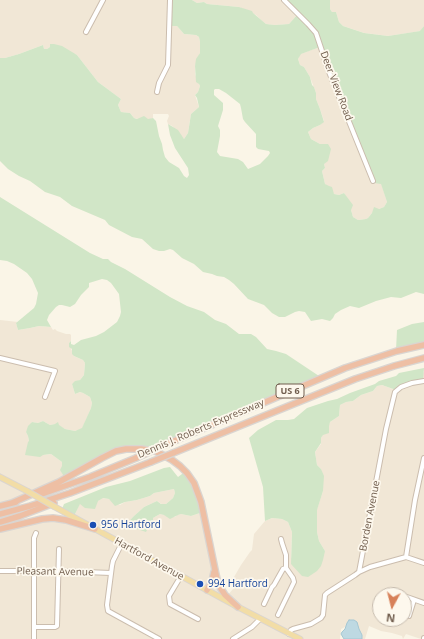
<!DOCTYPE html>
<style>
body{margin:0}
#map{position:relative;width:424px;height:639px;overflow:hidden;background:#faf5e7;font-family:"Open Sans",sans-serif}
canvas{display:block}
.north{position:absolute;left:372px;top:587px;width:40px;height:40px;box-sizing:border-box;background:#fdf8ed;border:1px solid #c5baad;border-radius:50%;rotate:187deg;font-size:11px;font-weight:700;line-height:16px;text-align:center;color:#715e4e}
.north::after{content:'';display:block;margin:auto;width:14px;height:18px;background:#d78159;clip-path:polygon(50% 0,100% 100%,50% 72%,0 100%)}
</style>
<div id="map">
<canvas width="424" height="639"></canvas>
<div class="north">N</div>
</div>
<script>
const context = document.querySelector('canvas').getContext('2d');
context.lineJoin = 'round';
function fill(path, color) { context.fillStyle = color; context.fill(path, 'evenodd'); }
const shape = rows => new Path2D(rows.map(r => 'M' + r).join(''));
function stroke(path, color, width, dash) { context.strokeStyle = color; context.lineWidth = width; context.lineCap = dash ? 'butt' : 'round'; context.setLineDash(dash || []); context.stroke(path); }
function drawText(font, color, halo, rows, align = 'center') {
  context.font = font + ' "Open Sans",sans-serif'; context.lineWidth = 3.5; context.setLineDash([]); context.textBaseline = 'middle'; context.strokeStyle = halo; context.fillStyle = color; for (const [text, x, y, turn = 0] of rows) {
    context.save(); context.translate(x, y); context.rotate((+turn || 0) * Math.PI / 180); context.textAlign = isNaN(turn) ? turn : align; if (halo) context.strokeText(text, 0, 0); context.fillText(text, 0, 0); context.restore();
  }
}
const residential = shape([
 [0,0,170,0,177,26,184,34,196,35,199,37,200,42,200,53,195,66,195,74,200,86,198,92,195,95,199,107,191,114,188,133,184,139,172,126,168,124,167,121,169,116,168,114,153,114,153,118,151,119,138,119,134,118,130,113,121,112,118,105,121,99,98,82,77,55,50,47,47,49,44,49,43,45,19,54,5,58,0,58],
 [192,0,283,0,297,15,289,24,275,25,266,24,261,20,256,15,239,7,207,4,204,2,197,3],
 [330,0,424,0,424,26,421,31,388,36,364,33,343,26,339,22,336,12,332,12,330,9],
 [320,47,382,186,387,202,384,207,379,209,372,213,368,218,366,219,358,220,353,217,351,210,351,207,344,193,339,195,334,194,325,184,322,171,325,168,324,164,328,144,320,144,311,139,308,132,313,128,320,125,324,121,320,109,316,99,316,93,310,77,304,67,300,65,298,59,300,54],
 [0,320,18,322,16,323,18,330,30,328,39,326,51,327,53,330,55,329,57,331,66,334,70,334,71,335,71,341,69,343,74,356,83,360,85,363,84,375,80,380,72,384,75,394,80,392,83,393,90,397,92,403,91,408,82,429,75,431,65,429,55,424,50,425,43,421,38,423,32,422,26,432,28,436,29,441,43,455,51,454,62,462,65,478,31,495,0,504],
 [424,372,424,639,421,639,406,634,403,639,402,636,392,633,381,631,369,626,365,639,360,639,354,620,345,627,341,629,340,639,0,639,0,528,47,517,89,526,74,516,80,503,98,501,102,498,109,499,120,505,125,502,137,500,150,496,154,493,174,489,175,493,173,498,166,504,163,505,157,501,155,502,144,507,131,519,153,518,160,514,175,517,177,515,181,514,191,516,203,512,217,580,227,596,233,589,233,585,234,577,241,565,250,552,252,550,254,534,265,521,272,518,282,519,288,522,292,532,291,558,325,551,319,541,317,532,317,509,323,491,321,469,317,465,315,452,321,444,321,438,330,422,339,416,340,405,346,402,353,401,361,395,373,391,377,386,382,385,396,390],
 [380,595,404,595,404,619,380,619]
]);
const green = shape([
 [170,0,192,0,197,3,204,2,207,4,239,7,252,11,253,13,266,24,275,25,289,24,297,15,283,0,330,0,330,9,332,12,336,12,339,22,343,26,364,33,388,36,420,31,424,26,424,294,416,292,401,298,391,297,376,301,359,308,350,306,341,310,335,314,333,318,330,321,322,319,311,321,305,312,299,311,295,312,285,317,279,317,272,313,264,305,248,299,234,284,229,280,224,277,217,276,212,274,203,272,194,264,182,258,173,250,170,249,164,251,159,251,153,249,142,239,132,237,109,225,105,220,72,206,60,197,45,192,30,181,19,176,8,169,0,161,0,58,5,58,19,54,43,45,44,49,47,49,50,47,50,44,54,44,62,46,77,55,98,82,121,99,118,105,121,112,130,113,134,118,137,119,144,116,148,119,153,118,156,121,159,136,162,144,163,150,165,157,169,162,179,168,184,176,187,178,189,175,188,168,175,148,170,135,168,124,178,130,184,139,188,133,191,114,199,107,197,98,195,95,198,92,200,86,199,84,196,82,195,66,196,59,200,53,200,42,199,37,196,35,184,34,177,26,170,26],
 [320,47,372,179,374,183,381,184,387,202,384,207,379,209,374,207,372,213,368,218,366,219,358,220,353,217,351,210,353,205,344,193,339,195,334,194,332,187,329,186,325,184,322,171,325,168,324,164,328,161,331,149,328,144,320,144,311,139,308,132,313,128,320,125,324,122,320,109,316,99,316,93,314,87,312,85,310,77,304,67,300,65,298,59,301,54],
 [215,89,219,89,226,93,240,104,241,108,243,119,245,122,256,134,256,147,258,149,269,151,270,153,268,156,260,164,248,169,243,162,238,159,220,156,217,152,220,136,220,130,218,126,223,110,223,103,214,95,214,90],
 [0,197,90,253,103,259,108,259,111,262,125,269,170,297,187,306,204,312,215,320,226,324,239,334,251,334,256,337,267,349,276,351,286,354,319,376,153,449,126,448,65,478,60,470,62,466,62,462,51,454,43,455,40,457,25,455,28,442,29,441,28,436,26,432,28,426,32,422,38,423,43,421,50,425,55,424,58,422,59,425,65,429,75,431,82,428,91,408,92,403,90,397,83,393,80,392,75,394,72,384,75,381,80,380,84,375,85,363,83,360,74,356,72,354,72,349,69,347,69,343,71,341,71,344,74,345,81,340,96,336,104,332,117,322,120,316,121,312,119,294,111,283,107,280,102,279,89,283,89,287,81,295,75,304,70,307,62,305,59,305,56,307,49,315,47,320,51,327,39,326,30,328,18,330,16,323,34,308,36,304,38,293,32,279,27,273,14,264,7,261,0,260],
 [424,322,424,344,396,350,397,330,412,324],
 [424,368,423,381,396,390,382,385,377,386,373,391,361,395,353,401,346,402,340,405,339,416,330,422,329,426,329,433,323,435,321,438,321,443,315,452,317,465,321,469,324,476,323,491,317,510,317,532,319,541,325,551,323,560,321,566,317,571,308,577,302,576,291,564,292,532,288,522,282,519,272,518,265,521,263,487,249,438,258,430,276,420,288,420,294,419,307,408,328,401,337,399,350,393,375,384,379,381,396,376,399,373],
 [170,467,178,477,186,471,203,512,191,516,181,514,178,515,170,519,164,515,160,514,153,518,153,522,152,526,148,528,146,532,128,526,131,519,134,516,144,507,157,501,161,504,166,504,173,498,175,493,174,489,154,493,150,496,137,500,125,502,115,506,109,499,103,498,98,501,95,509,85,508,80,504,74,516,62,509,64,504,106,487,130,481,164,468]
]);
const water = shape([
 [349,620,354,620,357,622,359,629,362,635,362,639,344,639,341,634,342,632,345,629,347,623,349,620]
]);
const minor = shape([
 [284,0,308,24,316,33,329,72,373,181],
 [86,32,103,0],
 [157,92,159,83,168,65,170,0],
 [0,358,55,371,45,397],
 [122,543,113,561,112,566,107,605,108,611,159,639],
 [406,557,415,500,424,458],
 [0,571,59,571,111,573],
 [359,572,370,567,406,557,424,563],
 [181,576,169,596,170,604,198,619],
 [390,591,402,595],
 [404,596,424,603],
 [264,604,272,587,274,585,283,569,286,568],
 [278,615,294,582,293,578,286,568,286,555,282,543,281,539],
 [409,616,414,600],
 [34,627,55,627,57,626,59,549],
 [289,634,291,630,293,629,311,624,321,618,323,615,325,595,327,593,355,575,359,572,386,429,395,392,401,387,412,383,424,381],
 [34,639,34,538,36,533],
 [233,639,252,627,260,619],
 [424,639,424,638]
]);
const major = shape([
 [0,477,27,491],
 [55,507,238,607,300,639]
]);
const highway = shape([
 [160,447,345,368,397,351,424,345],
 [173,453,355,379,394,366,424,358],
 [39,495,90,477,136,458],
 [12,503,59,482,102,458,116,451,126,449,141,449,155,451,163,455,172,460,180,466,187,473,194,483,201,502,218,584,225,595,238,607],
 [0,506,16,502],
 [0,514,30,506,70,493,151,462],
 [0,522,20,516,54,503],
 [0,529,42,519,53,518,66,520,95,529],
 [207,590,212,581,214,572]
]);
const majorBridge = shape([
 [27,491,55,507]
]);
const highwayBridge = shape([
 [136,458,160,447],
 [151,462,173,453]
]);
const markers = [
 [93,525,4,"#1a4fb4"],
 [200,584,4,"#1a4fb4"]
];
const shields = [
 [290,391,28]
];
const shieldNames = [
 ["US 6",290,391]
];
const streetNames = [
 ["Deer View Road",336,86,69],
 ["Dennis J. Roberts Expressway",201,429,-23],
 ["Borden Avenue",370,516,-79],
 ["Hartford Avenue",149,559,29],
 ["Pleasant Avenue",55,572,1]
];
const transitNames = [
 ["956 Hartford",101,525],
 ["994 Hartford",208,584]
];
fill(residential, '#f1e7d6');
fill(green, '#d1e6c7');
fill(water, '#bed9e2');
stroke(water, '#a5c7d3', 1);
stroke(minor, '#cbbdae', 6);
stroke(major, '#dad5d1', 7);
stroke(highway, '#dad5d1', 8);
stroke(minor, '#fff', 4);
stroke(major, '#f2dda6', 5);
stroke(highway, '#eebfa4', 5.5);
stroke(majorBridge, '#dad5d1', 7, []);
stroke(highwayBridge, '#dad5d1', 8, []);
stroke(majorBridge, '#f2dda6', 5);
stroke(highwayBridge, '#eebfa4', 5.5);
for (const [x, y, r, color] of markers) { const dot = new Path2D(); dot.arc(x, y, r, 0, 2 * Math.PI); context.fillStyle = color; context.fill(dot); stroke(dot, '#fdf8ed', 1.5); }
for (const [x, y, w] of shields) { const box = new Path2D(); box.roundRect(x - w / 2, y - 7, w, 14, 3); context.fillStyle = '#fdf8ed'; context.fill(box); stroke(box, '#715e4e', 1); }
drawText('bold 9px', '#715e4e', null, shieldNames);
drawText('10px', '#715e4e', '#fdf8ed', streetNames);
drawText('10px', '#164399', '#fdf8ed', transitNames, 'left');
</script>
